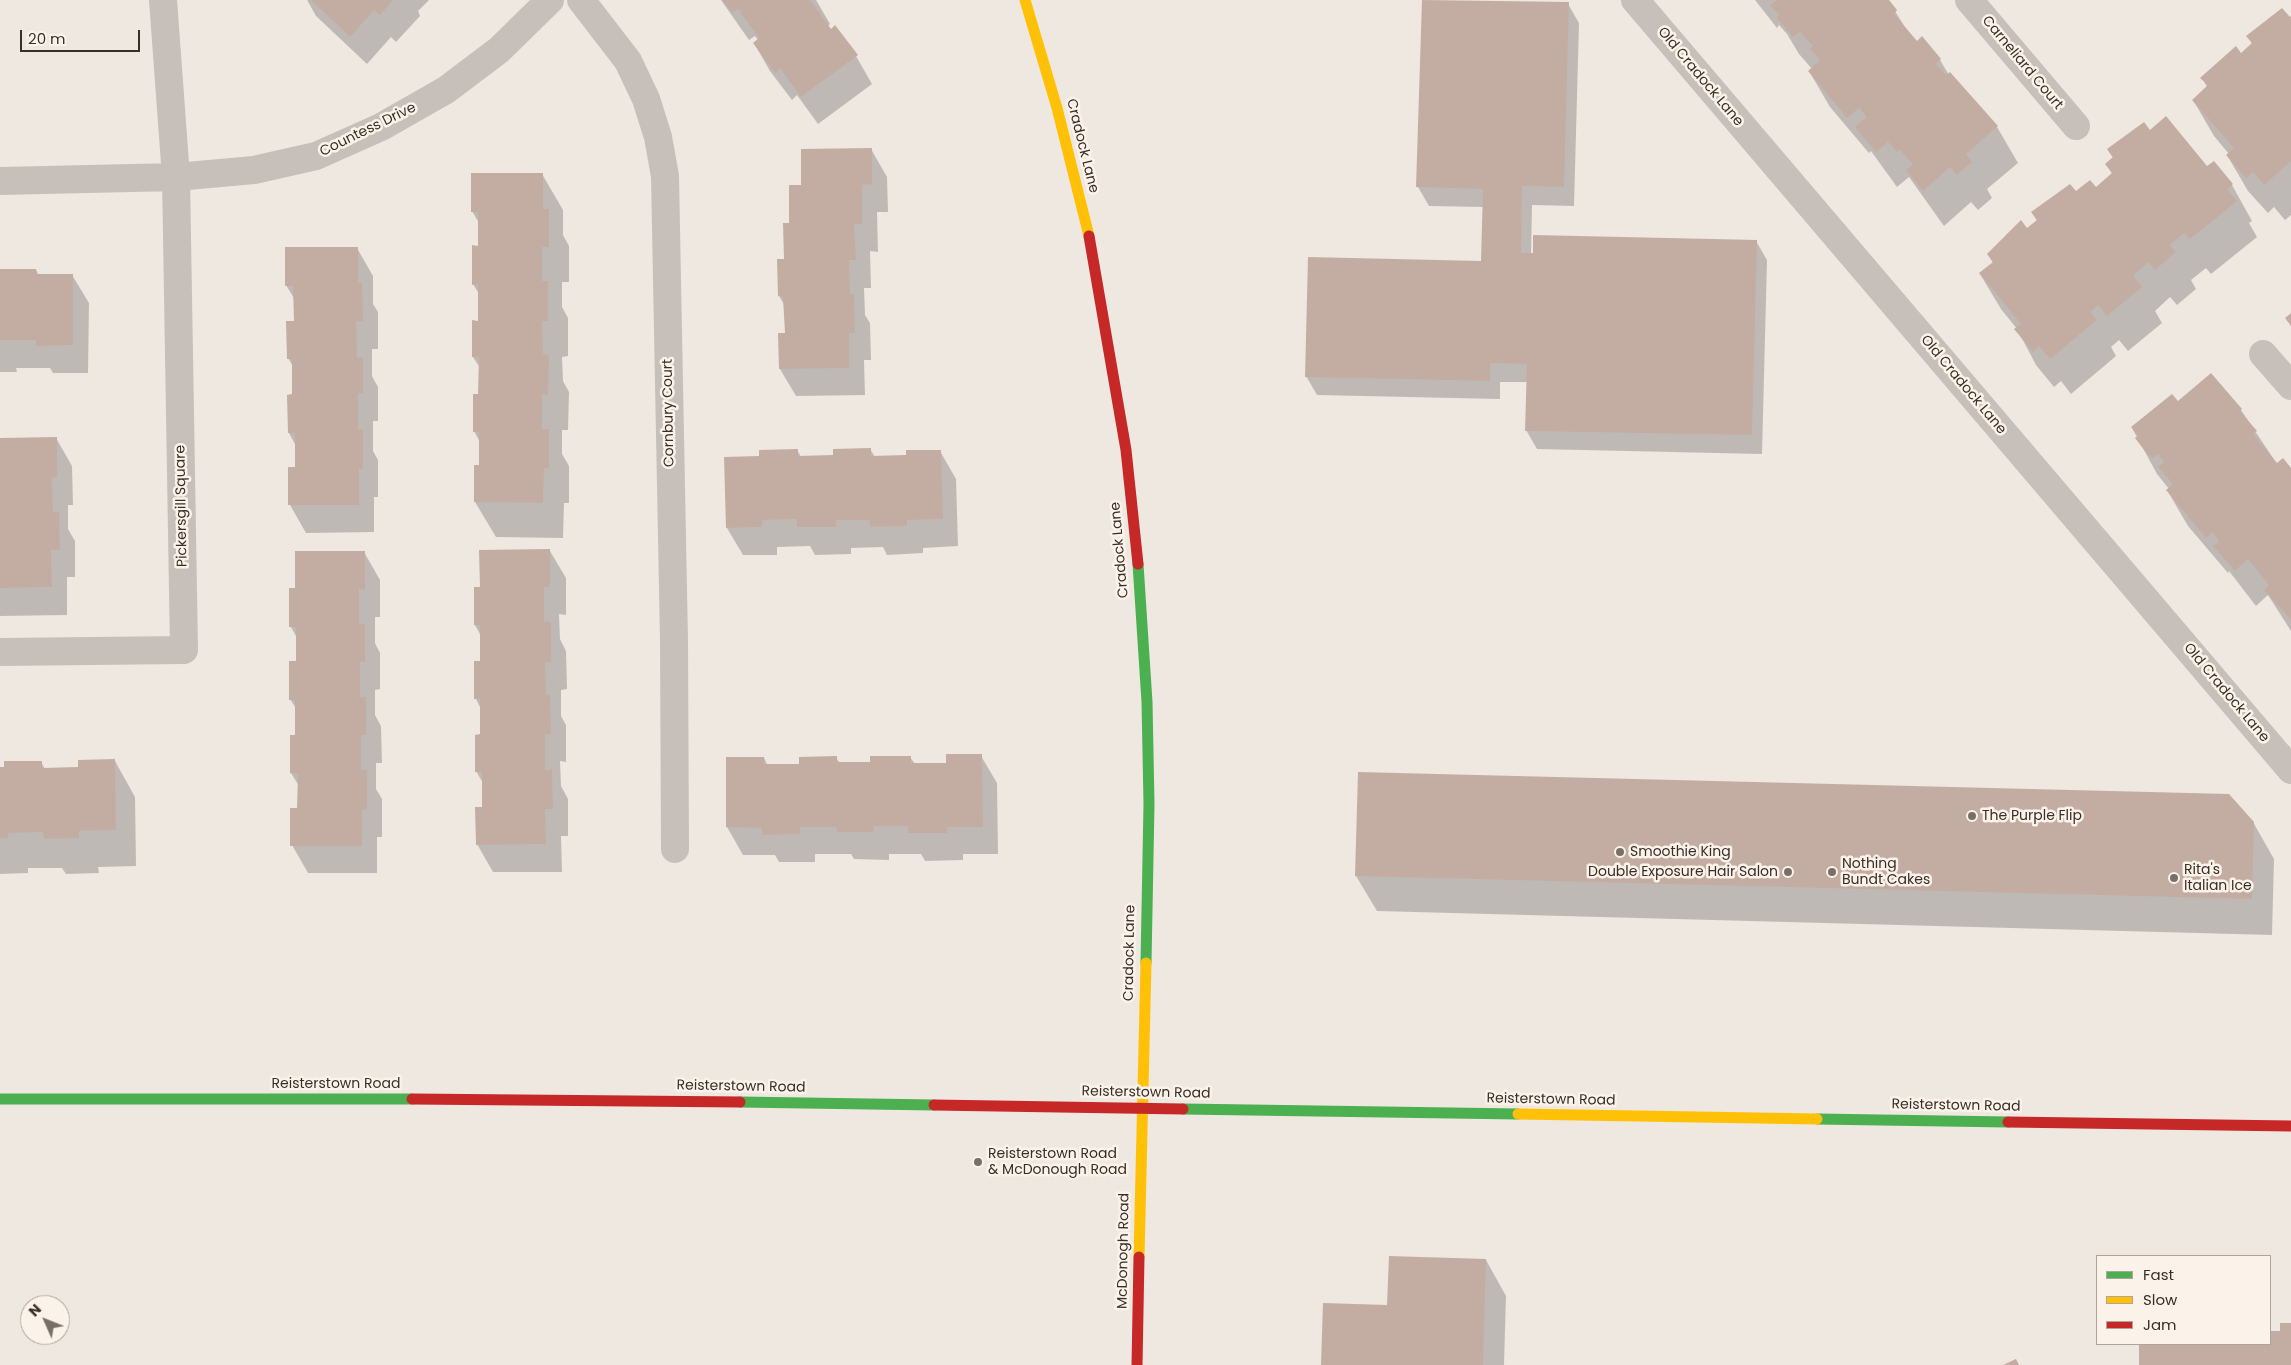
<!DOCTYPE html>
<style>
body{margin:0}
#map{position:relative;width:2291px;height:1365px;overflow:hidden;background:#eee8e1;font-family:Poppins,sans-serif}
canvas{display:block}
.legend{position:absolute;left:2096px;top:1255px;width:175px;height:90px;box-sizing:border-box;background:#fbf3e9;border:1px solid #ada49c;margin:0;padding:6px 9px;list-style:none;font-size:15px;color:#392e28}
.legend li{display:flex;align-items:center;gap:10px;height:25px}
.legend b{width:25px;border:1px solid #ada49c}
.north{position:absolute;left:20px;top:1295px;width:50px;height:50px;box-sizing:border-box;background:#fbf3e9;border:1px solid #ada49c;border-radius:50%;rotate:314deg;font-size:14px;font-weight:700;line-height:20px;text-align:center;color:#392e28}
.north::after{content:'';display:block;margin:auto;width:18px;height:22px;background:#786f69;clip-path:polygon(50% 0,100% 100%,50% 72%,0 100%)}
.scale{position:absolute;left:20px;top:30px;width:120px;height:22px;box-sizing:border-box;border:2px solid #392e28;border-top:0;padding-left:6px;font-size:15px;line-height:18px;white-space:nowrap;color:#392e28;-webkit-text-stroke:4px #fbf3e9;paint-order:stroke}
</style>
<div id="map">
<canvas width="2291" height="1365"></canvas>
<ul class="legend">
<li><b style="height:6px;background:#4caf50"></b>Fast</li>
<li><b style="height:6px;background:#ffc107"></b>Slow</li>
<li><b style="height:6px;background:#c62828"></b>Jam</li>
</ul>
<div class="north">N</div>
<div class="scale">20 m</div>
</div>
<script>
const context = document.querySelector('canvas').getContext('2d');
context.lineJoin = 'round';
function fill(path, color) { context.fillStyle = color; context.fill(path, 'evenodd'); }
const shape = rows => new Path2D(rows.map(r => 'M' + r).join(''));
function stroke(path, color, width, dash) { context.strokeStyle = color; context.lineWidth = width; context.lineCap = dash ? 'butt' : 'round'; context.setLineDash(dash || []); context.stroke(path); }
function drawText(font, color, halo, rows, align = 'center') {
  context.font = font + ' Poppins,sans-serif'; context.lineWidth = 5; context.setLineDash([]); context.textBaseline = 'middle'; context.strokeStyle = halo; context.fillStyle = color; for (const [text, x, y, turn = 0] of rows) {
    context.save(); context.translate(x, y); context.rotate((+turn || 0) * Math.PI / 180); context.textAlign = isNaN(turn) ? turn : align; if (halo) context.strokeText(text, 0, 0); context.fillText(text, 0, 0); context.restore();
  }
}
const shadow = shape([
 [307,0,429,0,418,11,420,16,396,42,391,37,367,64,316,16],
 [721,0,816,0,830,24,828,26,856,56,872,84,818,124,797,95,792,100,770,71,754,43,758,40,755,36,749,40],
 [1755,0,1888,0,1910,35,1916,42,1922,38,1940,60,1949,75,1950,74,1997,127,2018,163,1987,189,1992,198,1978,210,1971,202,1944,226,1909,177,1897,187,1871,151,1869,153,1830,107,1809,71,1812,69,1799,54,1787,34,1779,25,1777,28],
 [1568,4,1579,23,1574,206,1532,205,1531,255,1756,241,1767,260,1762,454,1537,449,1526,430,1528,382,1500,382,1500,399,1317,395,1306,376,1482,262,1484,207,1429,206,1418,187],
 [2291,17,2291,215,2285,220,2274,207,2268,213,2248,191,2227,155,2229,154,2214,136,2193,100,2207,87,2202,78,2241,54,2252,44,2248,36],
 [2150,132,2232,185,2252,221,2249,223,2257,237,2211,274,2206,268,2191,280,2196,289,2177,305,2170,297,2155,311,2162,323,2128,351,2119,340,2111,347,2116,356,2071,394,2061,381,2054,387,2036,365,2017,329,2001,309,1980,274,1993,263,1988,254,2007,238,2006,235,2021,222,2027,229,2037,221,2032,212,2076,193,2096,189,2113,175,2106,164,2113,158,2108,150],
 [871,149,887,177,888,212,877,212,878,252,870,251,871,288,864,288,865,315,870,323,871,360,864,360,865,395,796,396,780,369,786,334,785,306,779,296,791,224,803,186],
 [542,174,563,210,563,235,569,246,569,282,562,282,562,307,568,318,568,356,562,357,563,381,569,392,568,430,562,430,562,454,569,466,569,503,564,503,563,538,496,537,475,502,480,466,480,442,474,431,480,395,480,368,473,357,473,322,479,322,479,294,473,284,479,247,479,223,472,211],
 [357,248,373,276,373,304,378,312,378,349,372,349,372,376,378,387,378,421,373,421,373,451,378,460,378,497,374,497,374,532,306,533,290,505,297,468,296,446,289,433,294,396,294,368,288,358,295,322,295,300,286,285],
 [0,270,36,270,39,276,72,275,89,303,88,373,53,373,50,368,16,368,17,372,0,372],
 [2211,375,2241,410,2277,464,2291,469,2291,631,2268,595,2256,606,2229,571,2228,573,2188,526,2167,490,2169,489,2157,474,2132,428,2178,403],
 [56,438,72,466,73,505,68,505,68,529,75,541,75,577,67,577,67,615,0,616,0,439],
 [870,449,875,457,908,456,940,451,956,479,958,546,923,548,923,553,887,555,883,547,851,548,851,554,815,555,810,546,777,547,777,555,743,555,727,528,761,457,797,450,801,457,834,456],
 [550,551,566,578,566,615,559,614,560,639,566,651,567,689,561,690,561,716,566,725,566,762,560,761,561,786,568,799,568,836,561,836,562,872,493,872,477,844,483,808,483,783,476,771,482,736,481,709,476,699,481,662,481,636,475,625,481,588],
 [364,552,380,580,380,617,375,617,375,643,380,653,380,689,375,690,375,715,381,726,382,763,376,763,376,789,382,799,382,837,377,837,377,873,308,873,292,845,298,809,299,786,291,773,297,736,297,710,290,699,297,662,297,638,291,627,296,590],
 [981,756,997,783,998,854,963,854,963,860,925,861,921,854,889,854,889,860,854,859,851,854,815,854,815,862,779,862,775,855,743,855,727,827,727,758,764,758,768,766,800,765,836,758,840,763,872,764,910,757,915,764,947,764],
 [115,761,135,797,136,866,98,867,99,873,66,874,62,868,28,868,28,873,0,874,0,768,41,762,45,769,79,769],
 [2253,822,2274,859,2272,935,1377,911,1356,876],
 [1486,1260,1506,1296,1504,1365,1322,1365,1388,1307],
 [2291,1324,2291,1365,2140,1365,2140,1344,2270,1344,2270,1332,2281,1332]
]);
const building = shape([
 [311,0,393,0,380,15,374,10,350,37],
 [722,0,810,0,831,29,835,25,858,55,801,97,780,68,775,73,753,43,759,38,738,9,732,13],
 [1422,0,1569,2,1564,187,1522,186,1521,253,1533,253,1533,235,1757,240,1752,435,1525,431,1527,364,1490,363,1490,381,1305,377,1308,257,1481,261,1483,189,1416,187],
 [1777,0,1889,0,1897,10,1894,14,1917,41,1922,36,1941,59,1936,64,1946,75,1950,72,1998,126,1966,154,1972,162,1957,175,1950,167,1923,191,1906,170,1913,164,1900,150,1897,152,1888,142,1876,152,1855,127,1867,117,1859,108,1847,118,1808,71,1820,60,1810,49,1813,46,1800,32,1793,37,1777,18,1779,15,1770,5],
 [2282,8,2290,17,2291,16,2291,161,2264,185,2253,172,2246,178,2226,155,2234,148,2192,100,2208,85,2200,78,2236,46,2241,53,2252,43,2246,36],
 [2166,116,2207,166,2214,161,2233,184,2227,189,2237,201,2190,239,2184,233,2170,245,2176,252,2155,270,2149,262,2133,276,2142,287,2107,316,2098,305,2090,312,2097,320,2050,359,2039,346,2033,352,2014,329,2021,324,1979,273,1993,262,1987,254,2021,220,2027,228,2037,220,2031,212,2070,184,2076,191,2090,180,2096,187,2112,173,2105,164,2113,157,2107,149,2144,122,2150,130],
 [872,148,872,184,862,185,862,224,854,224,856,260,849,260,850,294,854,294,855,333,849,333,849,368,779,369,778,333,785,333,783,297,778,296,777,259,784,259,783,223,789,223,789,185,801,185,801,149],
 [471,173,543,173,543,209,549,209,549,247,542,247,542,281,548,281,548,321,542,321,543,354,549,355,548,395,542,394,542,429,549,429,549,468,544,468,543,503,474,502,474,465,479,465,479,432,473,432,473,394,478,394,479,357,472,357,472,320,478,321,478,284,472,285,472,245,478,246,478,212,471,212],
 [285,247,358,247,358,283,362,283,363,321,356,321,357,358,363,358,363,393,358,393,358,430,363,430,363,469,359,469,359,505,288,505,288,467,295,467,295,433,288,433,287,395,292,394,292,359,287,359,286,321,294,321,293,286,285,286],
 [0,269,36,269,37,274,73,274,73,345,36,346,36,340,0,340],
 [2291,313,2291,326,2285,318],
 [2211,373,2242,409,2240,411,2257,431,2253,434,2277,463,2283,458,2291,468,2291,620,2264,590,2269,585,2248,559,2235,571,2213,546,2219,541,2212,532,2206,538,2166,490,2173,484,2158,467,2164,462,2158,454,2153,458,2148,455,2135,438,2138,436,2131,427,2172,394,2178,401],
 [57,437,57,477,52,478,53,512,59,512,60,550,51,550,52,587,0,588,0,438],
 [871,448,871,456,906,455,906,450,941,450,943,519,907,520,907,526,870,527,870,520,836,520,836,527,797,527,797,519,762,520,762,527,726,528,724,457,759,456,759,450,798,449,798,456,833,455,833,449],
 [550,549,550,587,544,587,544,622,551,622,551,662,545,662,546,695,550,695,551,735,545,734,545,770,552,769,553,809,545,809,546,844,476,845,475,807,482,807,482,772,475,772,475,735,480,734,480,699,474,699,474,661,480,661,480,625,474,625,474,587,480,587,479,550],
 [295,551,365,551,365,590,359,589,359,624,365,624,365,662,360,662,360,697,366,697,366,735,361,735,361,770,367,770,367,809,362,810,362,846,290,846,290,808,297,808,298,774,290,773,290,735,295,735,295,700,289,700,289,661,296,661,296,627,289,627,289,588,295,588],
 [946,754,982,754,983,827,947,827,947,833,908,833,908,826,874,826,873,832,837,832,836,827,800,827,800,834,762,835,762,828,726,827,726,757,764,757,764,764,799,764,799,757,837,756,837,762,870,762,870,756,911,756,911,763,946,763],
 [115,759,116,830,79,831,79,838,44,839,43,832,8,833,8,838,0,838,0,767,4,767,4,761,42,761,42,768,78,767,78,760],
 [1358,772,2229,794,2254,822,2252,899,1355,876],
 [1389,1256,1486,1259,1483,1365,1321,1365,1323,1303,1387,1305],
 [2280,1323,2291,1323,2291,1365,2139,1365,2139,1344,2270,1344,2270,1331,2280,1331],
 [2016,1359,2019,1365,2003,1365]
]);
const street = shape([
 [581,0,628,61,646,99,658,137,665,176,674,641,675,849],
 [1635,0,2291,770],
 [1969,0,2076,126],
 [0,181,176,177,254,170,316,156,381,127,446,90,499,50,550,0],
 [2263,354,2291,386],
 [0,652,184,650,176,177,163,0]
]);
const fast = shape([
 [1138,564,1147,702,1149,804,1146,963],
 [0,1099,412,1099],
 [740,1102,934,1105],
 [1183,1109,1518,1114],
 [1817,1119,2008,1122]
]);
const slow = shape([
 [1025,0,1057,108,1089,236],
 [1518,1114,1817,1119],
 [1139,1257,1146,963]
]);
const jam = shape([
 [1089,236,1126,450,1138,564],
 [412,1099,740,1102],
 [934,1105,1183,1109],
 [2008,1122,2291,1126],
 [1137,1365,1139,1257]
]);
const markers = [
 [1972,816,5,"#786f69"],
 [1620,852,5,"#786f69"],
 [1788,872,5,"#786f69"],
 [1832,872,5,"#786f69"],
 [2174,878,5,"#786f69"],
 [978,1162,5,"#786f69"]
];
const streetNames = [
 ["Carneliard Court",2022,63,50],
 ["Old Cradock Lane",1700,77,50],
 ["Countess Drive",368,130,-26],
 ["Cradock Lane",1082,146,76],
 ["Old Cradock Lane",1963,385,50],
 ["Cornbury Court",669,413,-91],
 ["Pickersgill Square",182,506,-91],
 ["Cradock Lane",1120,550,-95],
 ["Old Cradock Lane",2226,693,50],
 ["Cradock Lane",1130,953,-89],
 ["Reisterstown Road",336,1084],
 ["Reisterstown Road",741,1087,1],
 ["Reisterstown Road",1146,1093,1],
 ["Reisterstown Road",1551,1100,1],
 ["Reisterstown Road",1956,1106,1],
 ["McDonogh Road",1124,1251,-89]
];
const poiNames = [
 ["The Purple Flip",1982,816],
 ["Smoothie King",1630,852],
 ["Nothing",1842,864],
 ["Bundt Cakes",1842,880],
 ["Rita's",2184,870],
 ["Italian Ice",2184,886],
 ["Double Exposure Hair Salon",1778,872,"right"],
 ["Reisterstown Road",988,1154],
 ["& McDonough Road",988,1170]
];
fill(shadow, '#0003');
fill(building, '#c3ada2');
stroke(street, '#c7c0ba', 28);
stroke(fast, '#4caf50', 11);
stroke(slow, '#ffc107', 11);
stroke(jam, '#c62828', 11);
for (const [x, y, r, color] of markers) { const dot = new Path2D(); dot.arc(x, y, r, 0, 2 * Math.PI); context.fillStyle = color; context.fill(dot); stroke(dot, '#fbf3e9', 2); }
drawText('14px', '#392e28', '#fbf3e9', streetNames);
drawText('14px', '#392e28', '#fbf3e9', poiNames, 'left');
</script>
